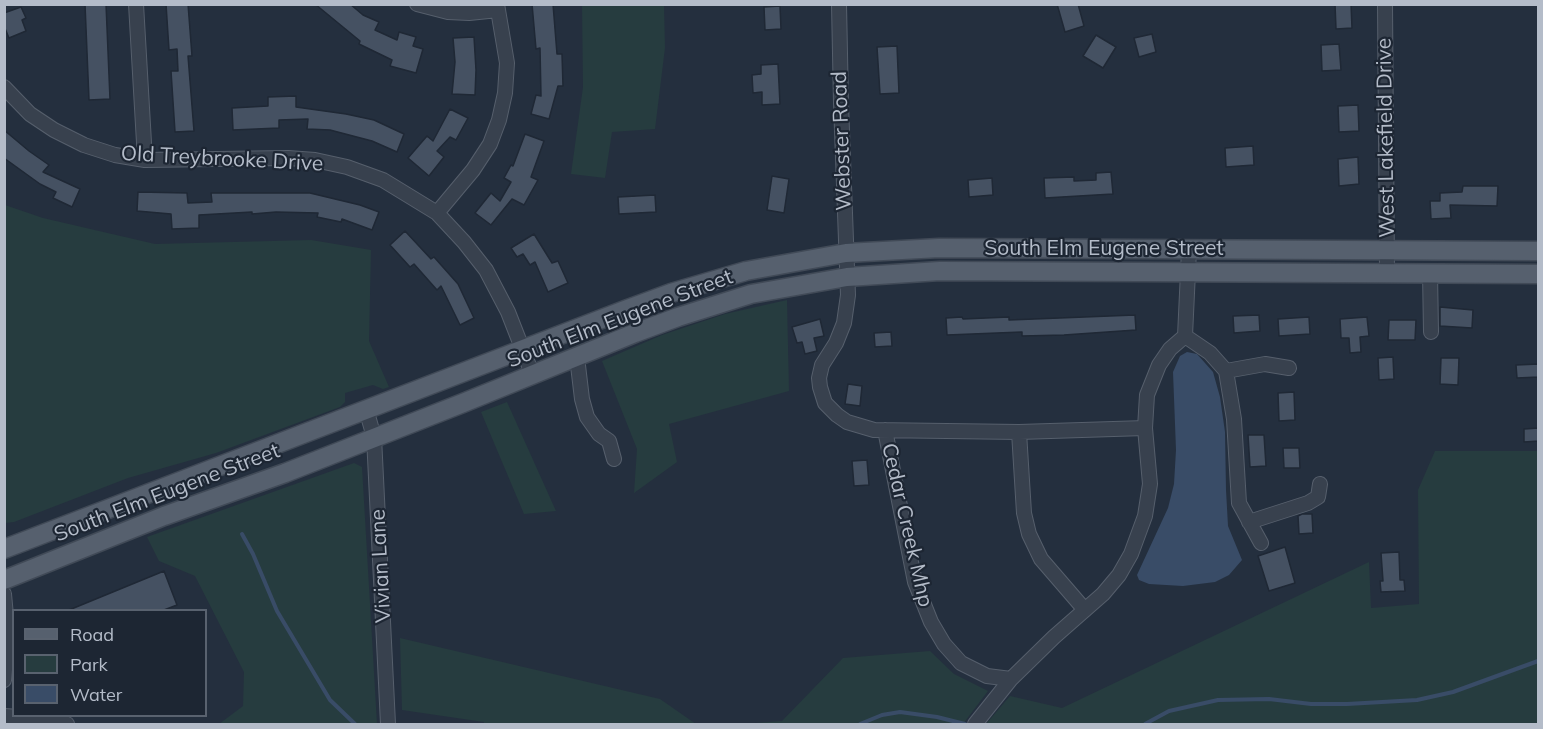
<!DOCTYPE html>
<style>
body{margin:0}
#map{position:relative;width:1543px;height:729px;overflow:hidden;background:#242f3e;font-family:Mulish,sans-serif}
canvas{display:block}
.frame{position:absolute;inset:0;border:6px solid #b4bcc9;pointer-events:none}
.legend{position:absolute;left:12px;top:609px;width:195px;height:108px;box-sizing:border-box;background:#1d2633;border:2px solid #59626f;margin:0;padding:8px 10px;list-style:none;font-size:18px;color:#b4bcc9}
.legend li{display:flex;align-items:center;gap:12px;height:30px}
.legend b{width:30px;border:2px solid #59626f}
</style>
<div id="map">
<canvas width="1543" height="729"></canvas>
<div class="frame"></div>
<ul class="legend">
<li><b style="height:8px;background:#56606e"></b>Road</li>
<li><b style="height:16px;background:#263c3f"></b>Park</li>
<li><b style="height:16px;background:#394c67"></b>Water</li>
</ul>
</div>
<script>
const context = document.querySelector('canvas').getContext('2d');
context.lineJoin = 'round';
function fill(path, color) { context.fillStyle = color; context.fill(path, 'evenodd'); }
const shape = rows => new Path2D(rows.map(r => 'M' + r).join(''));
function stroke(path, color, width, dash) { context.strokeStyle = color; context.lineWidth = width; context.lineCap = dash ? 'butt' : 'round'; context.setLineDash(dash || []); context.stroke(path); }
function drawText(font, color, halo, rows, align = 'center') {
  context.font = font + ' Mulish,sans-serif'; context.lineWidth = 4.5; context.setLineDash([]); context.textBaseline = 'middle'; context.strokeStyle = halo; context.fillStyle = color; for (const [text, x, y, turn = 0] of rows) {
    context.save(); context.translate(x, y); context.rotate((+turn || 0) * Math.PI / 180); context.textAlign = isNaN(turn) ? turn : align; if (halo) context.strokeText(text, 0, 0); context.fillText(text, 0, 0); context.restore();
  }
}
const green = shape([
 [582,5,664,5,665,48,655,129,612,132,605,178,571,174,583,87],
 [5,205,43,218,155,244,311,240,371,250,369,341,389,387,383,389,373,385,345,393,345,402,340,407,216,453,128,478,14,522,5,523],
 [787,300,789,391,669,424,677,462,634,493,637,449,602,361,662,335,725,314],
 [507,402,556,511,524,514,481,412],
 [1435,451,1538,451,1538,724,986,724,1010,696,1062,708,1369,562,1371,608,1419,604,1418,490],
 [354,463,362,467,377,724,219,724,243,706,244,672,195,576,159,561,147,537],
 [400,638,660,699,696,724,484,724,484,722,402,710],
 [930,651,954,674,988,691,963,724,742,724,782,721,843,658]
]);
const water = shape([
 [1187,352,1197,354,1213,372,1220,397,1225,432,1226,490,1228,526,1242,560,1229,575,1215,582,1183,586,1149,584,1139,580,1137,575,1168,508,1174,484,1176,450,1173,372,1180,356]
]);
const stream = shape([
 [242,534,253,554,277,611,330,700,355,724],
 [860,724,882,715,900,712,937,717,965,724],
 [1145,724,1169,711,1218,700,1269,699,1311,704,1347,704,1417,700,1453,692,1538,661]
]);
const building = shape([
 [85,4,106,4,110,99,89,100,85,4],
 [166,4,188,4,192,56,188,56,194,131,175,132,171,71,178,71,177,49,169,50,166,4],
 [315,4,350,4,363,15,379,22,375,30,397,40,399,32,416,37,413,46,423,49,416,73,390,66,392,60,359,44,360,41,315,4],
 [532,4,553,4,557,54,562,54,563,86,558,86,549,119,531,114,536,95,541,96,540,48,536,49,532,4],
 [1057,4,1078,4,1084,26,1065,32,1057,4],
 [1335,4,1351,4,1352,28,1336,29,1335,4],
 [780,6,781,29,765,30,764,7,780,6],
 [21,7,26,18,22,20,26,31,9,38,4,26,4,13,21,7],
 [1152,34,1156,52,1139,57,1134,38,1152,34],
 [1096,35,1116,47,1103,68,1083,56,1096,35],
 [474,37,476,70,475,95,452,94,455,62,453,38,474,37],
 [1339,44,1341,70,1322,71,1321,45,1339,44],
 [897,46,899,93,880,94,877,47,897,46],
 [778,64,780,104,762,105,762,92,753,93,752,75,761,74,761,65,778,64],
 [296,96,296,107,346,114,374,120,404,134,397,152,372,141,330,130,307,129,308,119,279,120,279,128,233,130,232,108,268,106,268,97,296,96],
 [1358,105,1359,131,1339,132,1338,106,1358,105],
 [450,109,468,118,456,140,450,137,437,151,444,157,429,176,408,158,427,136,433,141,450,109],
 [4,130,29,151,49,165,43,172,80,189,72,207,53,198,56,192,40,184,4,158,4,130],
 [525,134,544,141,531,177,538,180,524,205,512,199,491,225,475,213,491,193,500,201,511,182,504,178,511,165,513,166,525,134],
 [1253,146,1254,165,1226,167,1225,148,1253,146],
 [1358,157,1359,184,1339,186,1338,159,1358,157],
 [1111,172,1113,194,1045,198,1044,178,1074,177,1074,181,1096,180,1096,173,1111,172],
 [772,176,789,179,784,213,767,210,772,176],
 [992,178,993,195,969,197,968,180,992,178],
 [1463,186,1498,186,1497,206,1450,205,1451,218,1431,219,1430,201,1440,201,1440,193,1462,192,1463,186],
 [138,192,187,193,188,203,212,202,211,193,310,193,360,205,379,212,372,230,342,219,341,222,317,217,318,213,276,212,252,214,252,212,199,215,199,228,172,229,171,214,137,211,138,192],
 [655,195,656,212,619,214,618,197,655,195],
 [405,231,431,259,434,257,458,284,474,318,460,325,441,286,437,290,414,264,410,267,390,245,405,231],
 [534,234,552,263,558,261,568,283,548,292,535,262,530,265,523,254,517,257,511,248,534,234],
 [1440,307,1473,310,1472,328,1440,326,1440,307],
 [1135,315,1136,330,1064,335,1022,336,1022,332,947,335,946,318,962,317,963,319,1009,317,1009,320,1135,315],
 [1259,315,1260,331,1234,333,1233,316,1259,315],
 [1309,317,1310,334,1279,336,1278,319,1309,317],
 [1367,317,1369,336,1360,337,1361,352,1350,353,1349,338,1341,338,1340,319,1367,317],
 [820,319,824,336,814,338,817,351,805,354,802,342,797,343,792,327,820,319],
 [1389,320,1416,320,1415,340,1388,340,1389,320],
 [891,332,892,346,875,347,874,333,891,332],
 [1393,357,1394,379,1379,380,1378,358,1393,357],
 [1441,358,1459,358,1458,385,1440,384,1441,358],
 [1539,364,1539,377,1517,378,1516,365,1539,364],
 [848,384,862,386,860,406,845,404,848,384],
 [1294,392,1295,420,1279,421,1278,393,1294,392],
 [1539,428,1539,441,1524,442,1524,429,1539,428],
 [1248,435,1264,435,1266,466,1250,467,1248,435],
 [1283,448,1299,448,1300,468,1284,468,1283,448],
 [867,460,869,485,854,486,852,461,867,460],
 [1302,514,1312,514,1313,533,1299,534,1298,516,1302,514],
 [1285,547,1295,583,1269,591,1258,556,1285,547],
 [1399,552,1400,580,1404,580,1405,591,1381,592,1380,581,1383,581,1381,553,1399,552],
 [164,571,177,605,164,610,69,610,164,571]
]);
const minor = shape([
 [136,4,145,160],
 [417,4,448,12,469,13,498,10],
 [839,4,841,103,848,295,844,323,836,343,822,365,819,378,820,387,825,403,837,415,847,422,874,430,1019,432,1145,428],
 [1385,4,1387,272],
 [4,87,30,114,54,130,84,145,115,155,145,160,288,158,315,160,347,167,383,180,437,213,464,242,486,270,508,312,533,376],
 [437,213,473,170,490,144,499,120,505,93,507,63,497,4],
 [1430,273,1431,332],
 [1185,336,1210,353,1226,371,1234,419,1239,503,1261,543],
 [577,357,582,399,587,417,599,434,609,441,614,459],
 [1226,371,1265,364,1289,368],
 [366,409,374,437,388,724],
 [885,430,915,582,931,622,944,644,961,663,987,676,1011,679,1054,637,1103,594,1119,575,1131,554,1145,516,1150,484,1145,428,1147,395,1159,365,1170,349,1185,336,1189,250],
 [1019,432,1024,513,1029,534,1041,559,1085,610],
 [1249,522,1308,503,1318,497,1320,484],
 [4,594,8,637,4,680],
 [4,716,52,719,67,724],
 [975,724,1011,679]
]);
const major = shape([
 [4,549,625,310,671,293,746,271,846,253,939,248,1538,251],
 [4,580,164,516,285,473,463,403,635,333,678,317,751,294,847,277,940,271,1538,274]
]);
const streetNames = [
 ["West Lakefield Drive",1386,138,-91],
 ["Webster Road",842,141,-92],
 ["Old Treybrooke Drive",222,159,3],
 ["South Elm Eugene Street",1104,249],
 ["South Elm Eugene Street",620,319,-21],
 ["South Elm Eugene Street",167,493,-21],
 ["Cedar Creek Mhp",907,525,77],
 ["Vivian Lane",381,566,-93]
];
fill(green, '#263c3f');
fill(water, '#394c67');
stroke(stream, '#394c67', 4);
fill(building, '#455162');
stroke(building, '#1f2835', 1.5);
stroke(minor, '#565f6c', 16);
stroke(major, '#414a57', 21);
stroke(minor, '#38414e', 14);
stroke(major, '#56606e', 18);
drawText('21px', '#b4bcc9', '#1d2633', streetNames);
</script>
